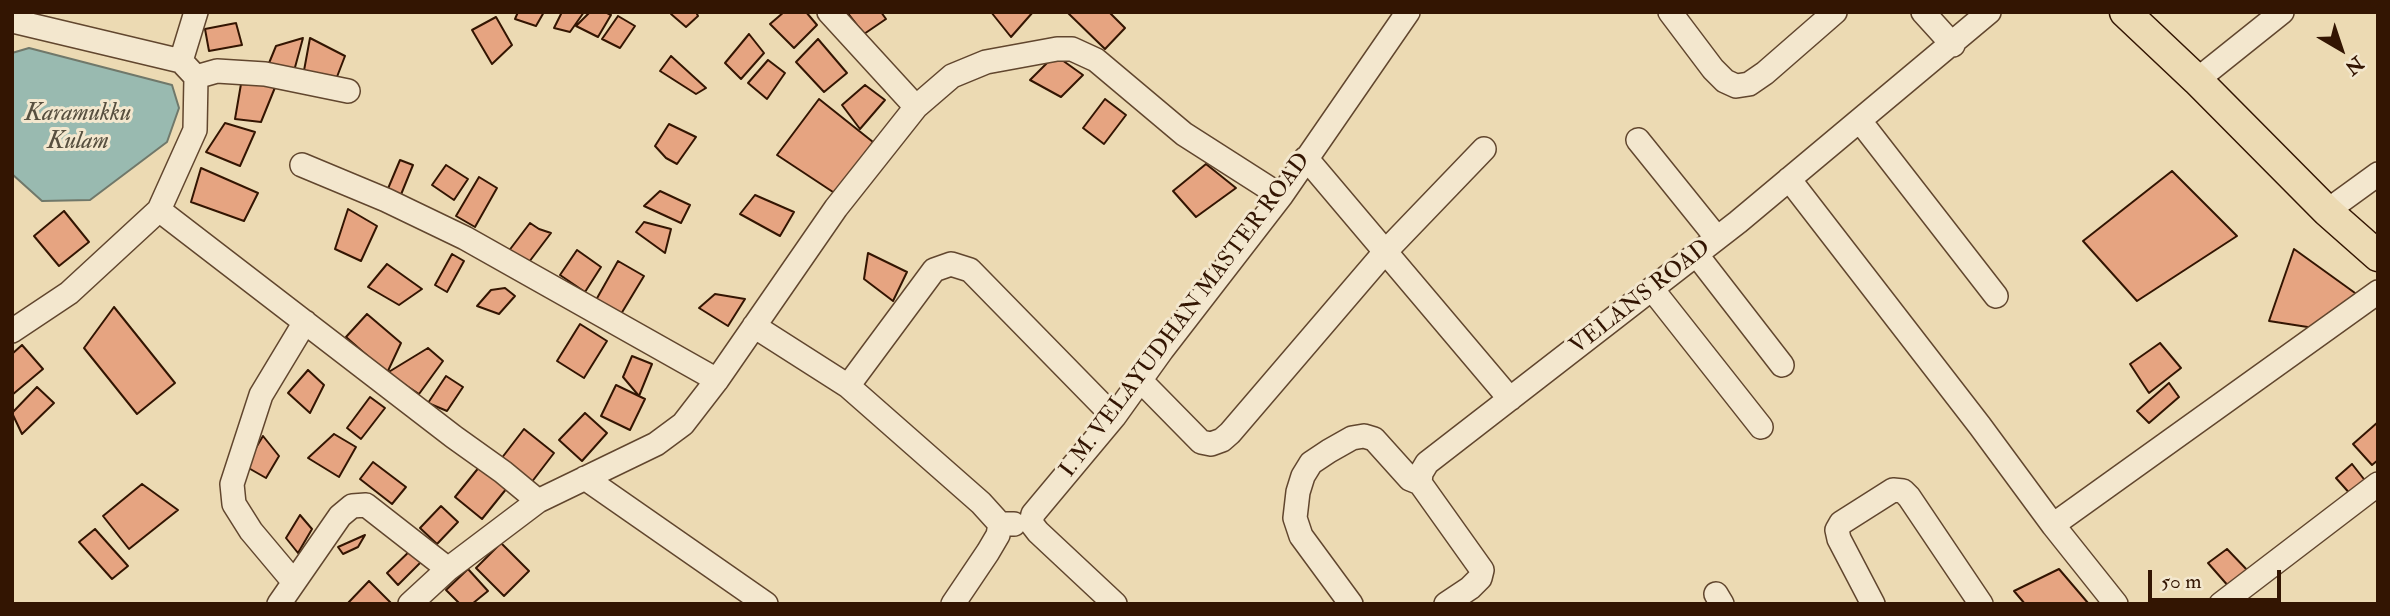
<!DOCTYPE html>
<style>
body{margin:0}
#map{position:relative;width:2390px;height:616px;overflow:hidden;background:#ecdab3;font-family:"IM FELL Double Pica",serif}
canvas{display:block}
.frame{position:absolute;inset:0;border:14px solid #331502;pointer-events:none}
.north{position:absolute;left:2306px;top:14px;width:70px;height:70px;-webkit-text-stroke:5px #f3e7ce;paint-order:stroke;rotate:141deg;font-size:19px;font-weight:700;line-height:28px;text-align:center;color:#331502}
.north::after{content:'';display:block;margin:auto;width:24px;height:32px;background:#331502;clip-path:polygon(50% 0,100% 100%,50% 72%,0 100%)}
.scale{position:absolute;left:2148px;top:570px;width:133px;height:32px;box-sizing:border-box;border:4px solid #331502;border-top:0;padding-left:9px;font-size:21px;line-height:24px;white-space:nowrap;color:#331502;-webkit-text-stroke:5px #f3e7ce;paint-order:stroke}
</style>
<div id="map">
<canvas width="2390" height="616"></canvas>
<div class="frame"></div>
<div class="north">N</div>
<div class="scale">50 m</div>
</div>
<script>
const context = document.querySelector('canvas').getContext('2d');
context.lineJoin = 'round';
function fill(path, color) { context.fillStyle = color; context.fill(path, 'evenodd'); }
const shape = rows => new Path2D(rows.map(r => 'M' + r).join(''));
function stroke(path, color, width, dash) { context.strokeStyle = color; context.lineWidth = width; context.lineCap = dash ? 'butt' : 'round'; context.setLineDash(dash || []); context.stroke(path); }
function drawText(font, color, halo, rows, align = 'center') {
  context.font = font + ' "IM FELL Double Pica",serif'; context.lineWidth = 6; context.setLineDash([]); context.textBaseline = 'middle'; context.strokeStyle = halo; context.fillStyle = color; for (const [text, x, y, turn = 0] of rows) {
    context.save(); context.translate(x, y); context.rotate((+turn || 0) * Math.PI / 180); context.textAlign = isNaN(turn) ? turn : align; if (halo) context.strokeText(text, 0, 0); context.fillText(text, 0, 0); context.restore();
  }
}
const water = shape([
 [29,48,172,85,179,108,167,142,90,200,42,201,12,174,12,53,29,48]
]);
const building = shape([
 [518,12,544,12,536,26,515,19,518,12],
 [562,12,584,12,570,32,554,28,562,12],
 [590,12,605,12,611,15,598,37,576,26,590,12],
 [673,12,696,12,698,16,686,27,671,14,673,12],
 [784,12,806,12,817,25,794,48,770,24,784,12],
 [847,12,881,12,886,19,864,34,847,12],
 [991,12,1033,12,1011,37,991,12],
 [1109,12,1125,28,1105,49,1068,13,1109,12],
 [618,16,635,26,620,48,602,39,618,16],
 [496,17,512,45,492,64,472,30,496,17],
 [236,23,242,45,209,51,205,29,236,23],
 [749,34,764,53,741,79,725,63,749,34],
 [303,38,294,71,267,68,276,46,303,38],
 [310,38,345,56,335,82,303,76,310,38],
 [818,39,847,73,824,92,796,62,818,39],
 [1055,55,1083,75,1061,97,1030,80,1055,55],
 [671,56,706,88,696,94,660,71,671,56],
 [768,60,785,73,767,99,748,83,768,60],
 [241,84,276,85,261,122,235,119,241,84],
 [865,85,885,100,860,129,842,105,865,85],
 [819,99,873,142,836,194,777,155,819,99],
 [1105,99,1126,115,1104,144,1083,128,1105,99],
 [225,123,255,132,240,166,206,152,225,123],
 [669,124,696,137,677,164,666,158,655,146,669,124],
 [400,160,413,165,400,197,387,191,400,160],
 [1206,164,1236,188,1196,217,1173,191,1206,164],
 [446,165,468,179,454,200,432,185,446,165],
 [201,168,258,193,244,221,191,202,201,168],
 [2172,171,2237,236,2137,301,2083,241,2172,171],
 [479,177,497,188,475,227,456,216,479,177],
 [660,191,690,205,681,223,644,206,660,191],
 [755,195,794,212,780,236,740,214,755,195],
 [348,209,377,226,361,261,335,249,348,209],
 [64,211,89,242,59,266,34,236,64,211],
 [644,222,671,229,665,253,636,232,644,222],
 [530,223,539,229,551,233,526,266,508,252,530,223],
 [2294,249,2362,298,2314,328,2269,321,2294,249],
 [577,250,601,267,585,292,560,275,577,250],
 [868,253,907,272,893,301,864,279,868,253],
 [452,254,464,261,447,292,435,285,452,254],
 [618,261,644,276,621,314,596,300,618,261],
 [387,264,422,289,399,305,368,287,387,264],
 [505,288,515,296,499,314,477,306,491,290,505,288],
 [715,294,745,299,728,326,699,308,715,294],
 [114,307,175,383,137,414,84,348,114,307],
 [367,314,401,343,387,373,346,337,367,314],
 [580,324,607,341,584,378,557,361,580,324],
 [2160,343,2181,368,2149,393,2130,364,2160,343],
 [22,345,43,369,12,395,12,354,22,345],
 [428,348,443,361,419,394,387,373,428,348],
 [632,356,652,364,639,396,623,377,632,356],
 [308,370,324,385,310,413,288,393,308,370],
 [446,376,463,387,447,411,428,403,446,376],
 [2169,383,2179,397,2149,423,2137,411,2169,383],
 [616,385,645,399,630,430,601,416,616,385],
 [37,387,54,403,22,434,12,413,37,387],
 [370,397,385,408,361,439,347,428,370,397],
 [585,413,607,433,582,461,559,440,585,413],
 [2378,422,2378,460,2372,465,2353,444,2378,422],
 [524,429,554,453,531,483,501,459,524,429],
 [334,434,356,447,339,477,308,458,334,434],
 [263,436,279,456,266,478,245,466,263,436],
 [373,462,406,487,392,504,360,479,373,462],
 [2352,464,2367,483,2352,496,2336,478,2352,464],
 [480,466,507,488,482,519,455,497,480,466],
 [142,484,178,510,129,549,103,516,142,484],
 [441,506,458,522,437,544,420,528,441,506],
 [300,515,312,529,298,553,286,538,300,515],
 [95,529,128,566,112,579,79,542,95,529],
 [365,535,358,547,343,554,338,547,365,535],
 [501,543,529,571,504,596,476,568,501,543],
 [415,546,426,557,398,585,387,573,415,546],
 [2227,549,2249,572,2230,588,2208,563,2227,549],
 [468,569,488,591,472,604,460,604,446,590,468,569],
 [2059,569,2088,603,2025,604,2014,591,2059,569],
 [369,581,392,604,348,603,369,581]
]);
const minor = shape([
 [829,12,916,107],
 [1670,12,1713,69,1725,81,1736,86,1749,84,1765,73,1835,12],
 [1923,12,1953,45],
 [181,61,196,12],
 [196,77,217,71,265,74,348,91],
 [2197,80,2282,12],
 [1860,121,1996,296],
 [1638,140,1717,238],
 [1306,158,1510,399],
 [302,165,386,200,465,238,717,380],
 [1789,179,1980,426,2053,525,2378,292],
 [159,210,454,437,503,472,538,501],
 [2327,211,2378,174],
 [1696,254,1782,365],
 [1652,289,1761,427],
 [754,326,848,386,981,503,1000,524],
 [12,331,69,293,159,210,195,130,196,77,181,61,13,21,15,12],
 [1140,380,1201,442,1211,444,1222,440,1230,433,1385,252,1484,149],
 [848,386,934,270,951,264,970,270,1114,417],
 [585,478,766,604],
 [2053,525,2116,604],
 [293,581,251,531,234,504,232,484,261,395,305,322],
 [1716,594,1722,604],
 [279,604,340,516,352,506,366,505,448,569],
 [410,604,448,569,538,501,656,444,683,424,717,380,836,208,916,107,952,76,986,62,1057,49,1072,49,1096,60,1184,134,1281,196],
 [953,604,988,552,998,535,1000,524,1014,524],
 [1115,604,1038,532,1031,523,1033,514,1114,417,1162,350,1281,196,1408,12],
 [1351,604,1301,536,1295,518,1298,492,1303,476,1311,463,1329,451,1352,438,1364,436,1374,439,1410,479,1420,483],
 [1446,604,1470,588,1480,578,1482,570,1420,483,1421,473,1427,463,1738,222,1989,12],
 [1873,604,1839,539,1837,530,1841,523,1893,490,1903,491,1909,497,1981,604],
 [2221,604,2378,484]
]);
const major = shape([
 [2125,12,2197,80,2327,211,2378,256]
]);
const streetNames = [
 ["VELANS ROAD",1641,298,-38],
 ["I. M. VELAYUDHAN MASTER ROAD",1186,316,-53]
];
const waterNames = [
 ["Karamukku",78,115],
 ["Kulam",78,143]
];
fill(water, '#99bab0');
stroke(water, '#70786a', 2);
fill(building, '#e6a481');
stroke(building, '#331502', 2);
stroke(minor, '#61462e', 26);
stroke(major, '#331502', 33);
stroke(minor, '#f3e7ce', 23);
stroke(major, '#ecdab3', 30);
drawText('23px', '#331502', '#f3e7ce', streetNames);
drawText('italic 24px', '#574f3f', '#f3e7ce', waterNames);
</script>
